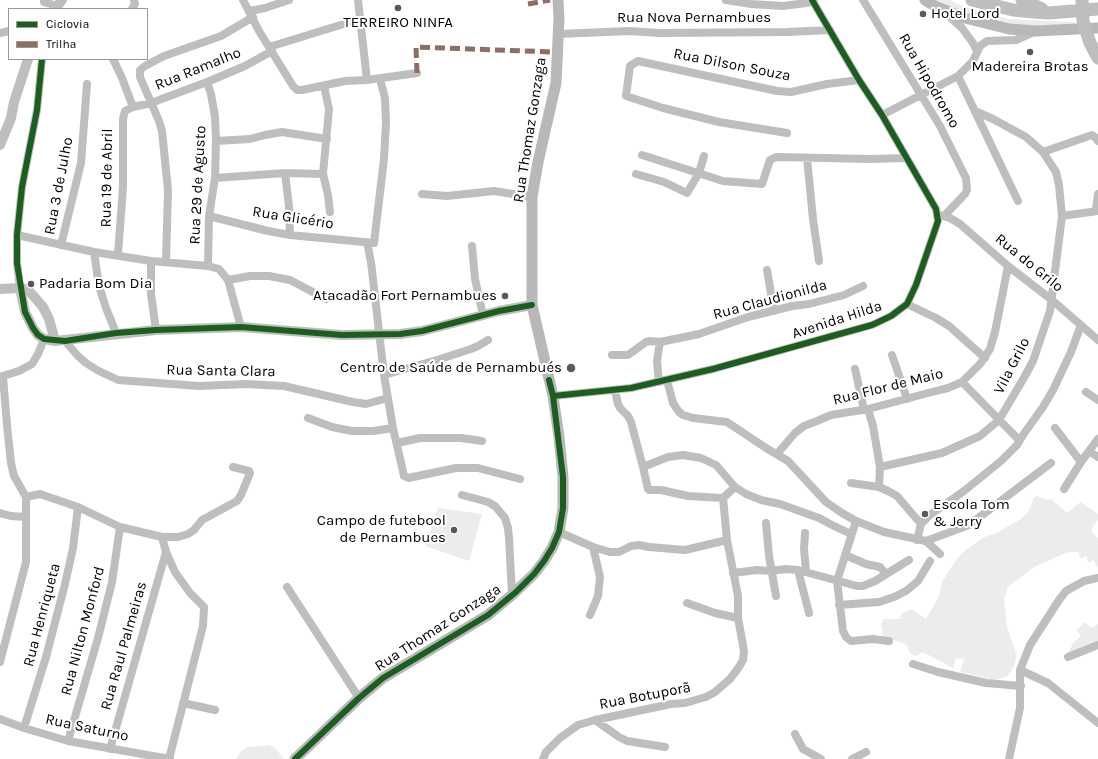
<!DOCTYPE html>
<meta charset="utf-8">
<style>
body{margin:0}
#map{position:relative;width:1098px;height:759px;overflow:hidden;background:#fff;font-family:Karla,sans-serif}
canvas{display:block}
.legend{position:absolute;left:8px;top:8px;width:140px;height:52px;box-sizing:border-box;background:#fff;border:1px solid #999;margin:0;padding:5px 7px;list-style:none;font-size:12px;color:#000}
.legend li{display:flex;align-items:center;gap:8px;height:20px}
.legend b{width:20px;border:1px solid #999}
</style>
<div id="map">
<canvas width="1098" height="759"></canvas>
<ul class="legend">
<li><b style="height:5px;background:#1b5e20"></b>Ciclovia</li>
<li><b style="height:5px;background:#8d6e63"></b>Trilha</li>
</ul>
</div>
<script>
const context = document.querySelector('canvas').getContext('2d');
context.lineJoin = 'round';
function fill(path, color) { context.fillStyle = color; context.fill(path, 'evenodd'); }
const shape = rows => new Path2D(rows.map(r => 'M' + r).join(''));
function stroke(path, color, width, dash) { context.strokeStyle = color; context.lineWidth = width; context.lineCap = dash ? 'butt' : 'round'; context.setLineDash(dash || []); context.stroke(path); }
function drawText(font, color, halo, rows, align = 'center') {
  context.font = font + ' Karla,sans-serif'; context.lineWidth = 4; context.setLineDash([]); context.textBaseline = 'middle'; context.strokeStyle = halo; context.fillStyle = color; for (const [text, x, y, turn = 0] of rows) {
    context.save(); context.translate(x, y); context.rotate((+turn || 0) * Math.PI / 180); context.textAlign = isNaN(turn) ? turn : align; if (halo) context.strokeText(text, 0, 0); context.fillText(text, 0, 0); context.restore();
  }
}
const green = shape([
 [935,0,951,0,955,3,978,11,1008,19,1075,22,1076,25,1031,26,1011,25,971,16],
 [1037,496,1047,500,1051,499,1067,513,1072,509,1076,505,1081,502,1098,514,1098,520,1092,528,1092,532,1098,538,1098,568,1093,560,1089,563,1086,556,1080,559,1079,552,1068,552,1034,567,1008,587,1004,599,1007,627,1017,656,1014,666,1008,676,995,680,960,672,964,659,956,658,953,668,923,652,916,656,910,654,907,645,883,636,881,624,884,619,900,619,902,613,912,609,926,619,939,596,942,582,956,560,961,554,982,538,996,533,1021,519,1028,512,1034,498],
 [438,508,482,514,469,561,425,546],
 [1085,622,1091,628,1098,624,1098,644,1066,656,1074,642,1081,636,1076,630],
 [269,745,275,748,284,759,236,759,240,752,247,747]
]);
const minor = shape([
 [44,0,44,2,57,6],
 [243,0,259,31,293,86,297,90,302,90,345,81,367,80,417,73],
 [358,0,367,80],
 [726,0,751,4,783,6,814,2],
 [863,0,940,126,966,178,967,190,965,194,944,216],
 [132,9,135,4,134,0],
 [250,11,265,8,289,0],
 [946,13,962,28,973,43,977,51],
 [0,33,9,31],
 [558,34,630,31,659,33,787,32,830,30],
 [269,47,360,19],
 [113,59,122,78,133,107],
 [958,76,1018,201],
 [207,82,211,94,215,117,216,141,215,178,209,216,208,266],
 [324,86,329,109,323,174,328,195,330,212],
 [882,115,958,76,973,61,980,46,987,41,1016,40,1036,31],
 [787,133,719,122,663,108,626,96,630,66,638,61,777,91,791,92,827,84,859,80],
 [216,141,250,139,265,135,282,132,327,139],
 [1043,152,1092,135,1095,137,1098,141],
 [642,155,723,181,762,184,770,160,776,157,871,159,906,158],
 [807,158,813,219,819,261],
 [285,173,289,206,290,235],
 [636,174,664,182,687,193,699,173,704,156],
 [215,178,285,173,323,174],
 [422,194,447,196,494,191,532,197],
 [1096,211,1098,194],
 [939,215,950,218,960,224,1008,266,1052,300,1098,340],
 [209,216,268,231,290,235,374,243,384,159,386,122,385,98,380,79],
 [1062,216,1098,211],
 [17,235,94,252,151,261,208,266,219,269,228,280,250,276,269,276,290,280,326,299],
 [367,242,371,262,384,375,393,428,404,476,409,478,413,477,456,468,478,468,520,479],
 [61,245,81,163,87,84],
 [472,246,475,279,483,315],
 [94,252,99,286,106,308,116,333],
 [118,254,123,187,123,119,125,111,133,107,151,103,207,82,245,66,272,51],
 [151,261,151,294,156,330],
 [166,262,168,190,162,131,159,121,140,77,140,70,145,66,164,56,221,36,253,17],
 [767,270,774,311],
 [228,280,241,327],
 [20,288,17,263,17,235,22,187,37,110,42,59],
 [907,304,936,318,949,326,985,358],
 [65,341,78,356,86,363,97,370,118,380,199,386,246,384,284,386,353,402,366,404,388,398],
 [612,355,628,355,646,342,650,341,660,342],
 [892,355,907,399],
 [855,369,864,410],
 [384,375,437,360,471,349,478,346,488,340],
 [0,377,19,371,32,364,38,354,44,339],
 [3,377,7,425,11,463,14,476,26,497],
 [667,380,673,403,679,412,683,415,693,418,727,422,766,448,788,461,826,502,842,513,856,521,884,532,926,541,940,554],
 [659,382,657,361,660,342,699,334,748,317,792,306,809,304,844,295,863,286],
 [962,382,1019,440],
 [615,391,618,404,620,408,628,416,631,422,643,467,648,489,649,490,661,490,688,496,723,498],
 [1086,392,1098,400],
 [553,396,631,388,713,369,872,325,891,316,907,304,916,285,938,221,936,209,882,115,859,80,812,0],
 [868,409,873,426,880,467,879,487],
 [308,418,332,427,352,431,373,431,393,428],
 [1055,428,1081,462],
 [397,443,420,438,461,438,482,441],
 [1089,451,1098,457],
 [777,454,795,433,804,426,817,421,831,415,868,409,932,392,948,388,962,382,980,364,990,349,995,332,1008,266],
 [643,467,668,457,683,455,701,458,716,465,735,487],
 [880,467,942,453,980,436,999,420,1025,376,1033,361,1050,311,1062,216,1059,185,1056,172,1043,152,1026,137,993,119,975,111],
 [851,483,879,487,888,491,897,496,921,524],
 [1064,489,1081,462,1098,439],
 [462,495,488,502,495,506,505,518,508,528,509,538,512,595],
 [26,497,40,494,78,507,120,527,162,537,166,552,175,572,190,593,204,607,203,626,169,759],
 [723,498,735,487,746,494,761,500,780,504,819,518,832,525,851,534],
 [0,513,11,516,25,517],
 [856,521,837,581,843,631,846,637,851,641,873,639,889,641],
 [766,523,769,556,776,596],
 [559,532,593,547,610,552,619,552,631,546,639,545,649,547,685,550,727,540],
 [805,533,804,549,806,571],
 [162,537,178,537,188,534,194,530,202,520,237,501,241,495,250,473,249,471,233,467],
 [917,540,921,524,930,515,964,491,1001,461,1017,445,1023,435,1043,407,1053,390,1071,352,1081,325],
 [926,541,969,525,1051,463],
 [845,555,866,564,880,567,886,574],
 [798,570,809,613],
 [733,573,757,570,771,571,786,569,798,570,857,586,863,586,875,581,909,560],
 [287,587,359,698],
 [687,603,715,613,738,618],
 [839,605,879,602,894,597,906,591,918,581,930,561],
 [590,615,598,596,600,577,593,547],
 [1068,657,1098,645],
 [0,662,26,562,26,497],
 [913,664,938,672,986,683,1021,686],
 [1020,670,1048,683,1098,723],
 [183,703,215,710],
 [0,719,24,728,68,741,170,759],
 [595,720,619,737,627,741,665,747],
 [24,728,46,657,65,584,73,548,78,507],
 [795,734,803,749,821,759],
 [68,741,98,638,112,582,120,527],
 [110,749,166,552],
 [543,759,546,752,560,738,578,725,595,720,671,704,685,703,706,697,715,692,730,679,739,667,743,660,744,651,738,618,738,596,727,540,723,498],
 [852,759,866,752],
 [1009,759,1020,708,1020,670,1030,645,1059,600,1066,591,1084,581,1098,578]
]);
const tertiary = shape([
 [55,9,62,0],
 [0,145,11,118,14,102,28,59],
 [20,288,25,312,33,328,38,335,44,339,55,341,156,330,241,327,342,335,400,334,422,331,499,311,532,305],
 [0,289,20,288,25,289,30,292,43,307,49,319,55,341]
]);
const secondary = shape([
 [925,0,935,6,965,18,1009,29,1036,31,1098,28],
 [295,759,359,698,383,678,488,615,512,595,534,574,544,561,552,548,559,532,563,508,563,477,559,437,553,396,532,305,532,197,538,162,556,83,559,18,558,0]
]);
const trunk = shape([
 [972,0,1013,10,1034,12,1049,13,1098,9],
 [1022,0,1042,9],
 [1082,0,1083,21,1090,43,1098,58]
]);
const quiet = shape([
 [528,4,550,0],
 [417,73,416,47,552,52]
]);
const cycleway = shape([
 [42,59,37,110,22,187,17,235,17,263,25,312,33,328,38,335,44,339,65,341,116,333,156,330,241,327,342,335,400,334,422,331,499,311,532,305],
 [553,396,631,388,713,369,872,325,891,316,907,304,916,285,938,221,936,209,882,115,859,80,812,0],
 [295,759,359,698,383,678,488,615,516,592,534,574,544,561,552,548,559,532,563,508,563,477,553,396,549,380]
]);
const markers = [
 [398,8,4,"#595959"],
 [923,14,4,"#595959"],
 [1030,52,4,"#595959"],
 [31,284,4,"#595959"],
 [505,296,4,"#595959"],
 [571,368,5,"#595959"],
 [925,514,4,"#595959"],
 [454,530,4,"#595959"]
];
const poiNames = [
 ["Hotel Lord",931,14],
 ["TERREIRO NINFA",398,23,"center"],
 ["Madereira Brotas",1030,67,"center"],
 ["Padaria Bom Dia",39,284],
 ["Atacadão Fort Pernambues",497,296,"right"],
 ["Centro de Saúde de Pernambués",562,368,"right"],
 ["Escola Tom",933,505],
 ["& Jerry",933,522],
 ["Campo de futebool",446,521,"right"],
 ["de Pernambues",446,538,"right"]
];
const streetNames = [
 ["Rua Nova Pernambues",694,18],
 ["Rua Dilson Souza",732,65,11],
 ["Rua Ramalho",198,69,-22],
 ["Rua Hipodromo",929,81,60],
 ["Rua Thomaz Gonzaga",530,130,-81],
 ["Rua 19 de Abril",107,178,-89],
 ["Rua 29 de Agusto",198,185,-87],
 ["Rua 3 de Julho",59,186,-79],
 ["Rua Glicério",293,218,9],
 ["Rua do Grilo",1029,263,39],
 ["Rua Claudionilda",770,300,-15],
 ["Avenida Hilda",837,320,-18],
 ["Vila Grilo",1012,366,-63],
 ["Rua Santa Clara",221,371,1],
 ["Rua Flor de Maio",888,387,-14],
 ["Rua Henriqueta",42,615,-75],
 ["Rua Thomaz Gonzaga",438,628,-33],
 ["Rua Nilton Monford",83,631,-75],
 ["Rua Raul Palmeiras",124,646,-74],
 ["Rua Botuporã",645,696,-11],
 ["Rua Saturno",87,728,12]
];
fill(green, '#ececec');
stroke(minor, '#bebebe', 8);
stroke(tertiary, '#bebebe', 10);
stroke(secondary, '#b8b8b8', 11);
stroke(trunk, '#bebebe', 13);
stroke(quiet, '#8d6e63', 5, [10, 5]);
stroke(cycleway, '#1b5e20', 6);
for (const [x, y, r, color] of markers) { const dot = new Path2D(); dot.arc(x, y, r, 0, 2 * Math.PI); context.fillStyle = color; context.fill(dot); stroke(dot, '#fff', 1.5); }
drawText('15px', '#000', '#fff', poiNames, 'left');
drawText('15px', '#000', '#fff', streetNames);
</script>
